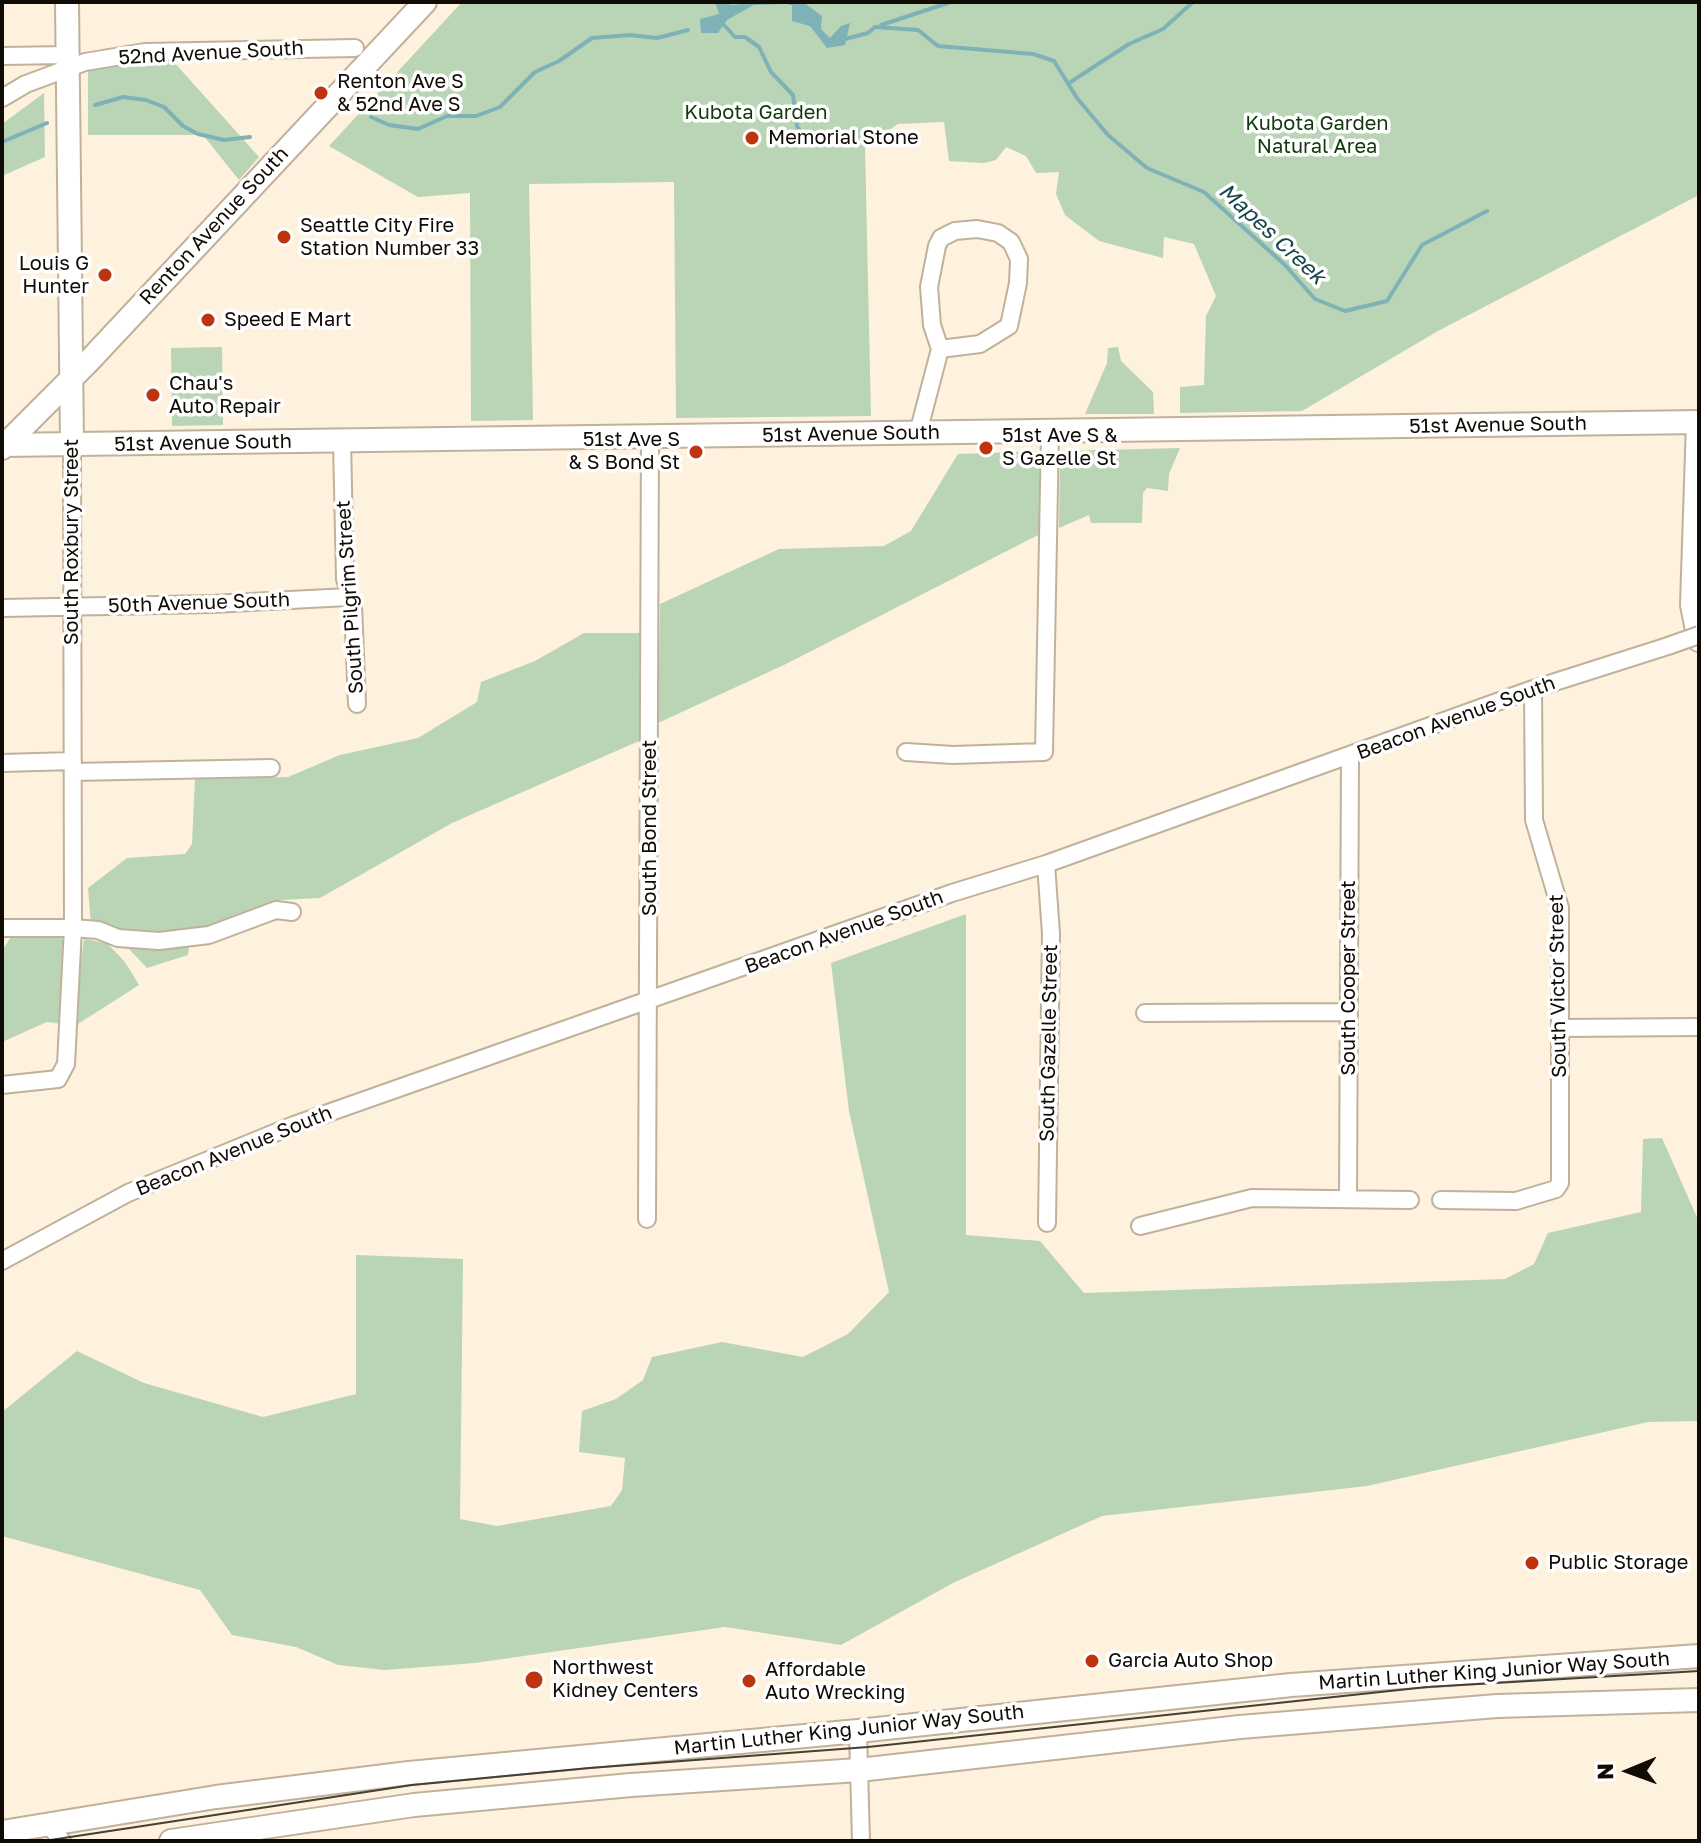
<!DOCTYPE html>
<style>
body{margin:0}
#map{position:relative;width:1701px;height:1843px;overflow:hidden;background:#fef1de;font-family:"Golos Text",sans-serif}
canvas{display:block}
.frame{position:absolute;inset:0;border:4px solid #100b04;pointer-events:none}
.north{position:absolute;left:1589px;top:1731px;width:80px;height:80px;-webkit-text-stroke:6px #fff;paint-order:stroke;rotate:269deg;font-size:22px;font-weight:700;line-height:32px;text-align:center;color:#100b04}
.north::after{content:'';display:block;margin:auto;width:28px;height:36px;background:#100b04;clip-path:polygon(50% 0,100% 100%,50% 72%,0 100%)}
</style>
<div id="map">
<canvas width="1701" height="1843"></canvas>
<div class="frame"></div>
<div class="north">N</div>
</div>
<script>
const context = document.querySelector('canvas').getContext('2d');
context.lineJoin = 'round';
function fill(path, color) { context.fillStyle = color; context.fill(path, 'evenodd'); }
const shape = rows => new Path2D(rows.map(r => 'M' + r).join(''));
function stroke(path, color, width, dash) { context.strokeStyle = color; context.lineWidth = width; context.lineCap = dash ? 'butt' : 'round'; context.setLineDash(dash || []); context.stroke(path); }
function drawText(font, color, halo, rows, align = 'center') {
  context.font = font + ' "Golos Text",sans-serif'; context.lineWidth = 7; context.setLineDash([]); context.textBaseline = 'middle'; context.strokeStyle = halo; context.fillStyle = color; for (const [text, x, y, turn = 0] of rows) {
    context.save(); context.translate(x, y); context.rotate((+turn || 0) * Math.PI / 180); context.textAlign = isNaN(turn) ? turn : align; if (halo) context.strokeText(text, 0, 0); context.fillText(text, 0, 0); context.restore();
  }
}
const green = shape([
 [462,2,1699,2,1699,195,1438,331,1302,411,1180,413,1180,387,1204,385,1206,316,1216,296,1194,244,1164,237,1163,258,1099,241,1065,215,1056,194,1059,172,1036,173,1026,156,1006,147,996,160,984,163,949,161,944,122,898,124,865,147,871,416,676,418,674,182,529,184,533,420,471,421,470,193,418,197,329,146],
 [173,61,259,157,239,180,203,135,88,135,88,64],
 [44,93,45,157,2,176,2,124],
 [222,347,223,425,172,426,171,348],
 [1118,347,1121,361,1153,392,1154,414,1085,414,1107,363,1108,348],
 [1180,448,1169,474,1168,491,1147,488,1143,493,1142,523,1091,523,1089,515,1059,528,1060,451],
 [1041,451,1042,533,786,664,658,723,660,604,779,549,884,546,911,531,958,454],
 [584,633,640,633,639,741,452,823,320,898,280,900,219,924,157,936,91,924,88,888,127,858,185,854,192,844,195,779,288,777,340,755,418,738,477,702,481,682,535,661],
 [966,914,966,1235,1040,1241,1084,1293,1505,1279,1534,1264,1548,1233,1641,1212,1643,1139,1662,1138,1699,1222,1699,1421,1648,1422,1367,1486,1102,1516,953,1583,841,1645,725,1627,475,1663,385,1670,338,1665,296,1647,232,1635,200,1590,2,1536,2,1412,77,1351,144,1383,263,1417,356,1394,356,1255,463,1259,460,1519,497,1526,611,1506,622,1490,625,1458,579,1452,582,1411,616,1399,643,1380,652,1357,722,1342,803,1357,848,1334,889,1292,849,1111,831,963],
 [56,934,67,943,63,1024,47,1022,2,1042,2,951,12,935],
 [84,939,107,943,125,962,139,985,78,1024,78,982],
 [189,945,188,955,147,968,129,949]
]);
const water = shape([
 [715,2,733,5,759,2,727,20,718,33,701,33,700,19,719,14],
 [803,2,822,16,821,29,830,38,841,26,850,23,845,45,827,48,810,26,792,21,792,4]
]);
const stream = shape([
 [788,2,798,5],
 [754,3,783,2],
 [723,24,735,37,745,37,759,47,771,72,793,95,797,126,808,143],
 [881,25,951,2],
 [845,39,868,33,875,27,918,30,938,46,1033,54,1054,61,1077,98,1108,135,1147,168,1204,192,1285,265,1315,299,1345,311,1387,301,1422,245,1487,211],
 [1069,83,1129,44,1163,29,1193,2],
 [95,105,123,97,146,100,164,107,183,126,198,134,224,140,250,137],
 [371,117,389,125,418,129,447,116,476,116,500,107,535,72,559,61,592,38,630,35,657,38,688,30],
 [2,142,47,123]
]);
const street = shape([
 [2,56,68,55],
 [2,98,26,84,85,62,145,52,355,48],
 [918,433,940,349,932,325,929,287,937,246,941,238,955,231,977,229,998,233,1011,242,1019,259,1018,283,1009,326,980,344,940,349],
 [342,441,345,579,353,606,357,704],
 [2,608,212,604,348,597],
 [906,752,953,755,1044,752,1050,432],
 [2,763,73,761],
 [73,772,271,768],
 [1046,864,1051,934,1047,1223],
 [2,928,73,928,98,930,118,938,159,941,209,935,276,910,292,912],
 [1145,1013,1348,1012],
 [1561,1028,1699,1027],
 [2,1085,58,1079,66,1064,73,928,72,444],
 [1348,1199,1350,756],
 [1441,1200,1516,1201,1556,1189,1560,1183,1560,908,1534,820,1533,689],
 [647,1219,650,436],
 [1140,1226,1252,1198,1410,1200],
 [2,1261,128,1193,294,1125,952,893,1046,864,1533,689,1668,646],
 [858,1731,861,1841],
 [48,1824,62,1841]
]);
const secondary = shape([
 [67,2,72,444],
 [1698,422,1692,605,1699,640],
 [2,445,1699,422],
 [2,448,88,362,425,2],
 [2,1832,216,1797,409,1773,858,1731,1291,1685,1699,1656],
 [171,1841,414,1805,631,1785,859,1770,1240,1727,1497,1706,1699,1700]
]);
const tram = shape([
 [44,1841,412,1785,589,1768,868,1747,1427,1687,1699,1671]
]);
const streetBridge = shape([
 [1668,646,1699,635]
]);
const markers = [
 [321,93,8,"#be340e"],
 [752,138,8,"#be340e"],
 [284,237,8,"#be340e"],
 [105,275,8,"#be340e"],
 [208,320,8,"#be340e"],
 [153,395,8,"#be340e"],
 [986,448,8,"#be340e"],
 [696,452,8,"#be340e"],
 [1532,1563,8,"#be340e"],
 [1092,1661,8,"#be340e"],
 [534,1680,10,"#be340e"],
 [749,1681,8,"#be340e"]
];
const streetNames = [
 ["52nd Avenue South",211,53,-3],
 ["Renton Avenue South",214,226,-47],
 ["51st Avenue South",1498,425,-1],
 ["51st Avenue South",851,434,-1],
 ["51st Avenue South",203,443,-1],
 ["South Roxbury Street",72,542,-90],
 ["South Pilgrim Street",350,597,-94],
 ["50th Avenue South",199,603,-2],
 ["Beacon Avenue South",1456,718,-20],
 ["South Bond Street",650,828,-90],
 ["Beacon Avenue South",844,932,-20],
 ["South Cooper Street",1349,978,-90],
 ["South Victor Street",1558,986,-91],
 ["South Gazelle Street",1049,1043,-89],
 ["Beacon Avenue South",234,1151,-22],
 ["Martin Luther King Junior Way South",1494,1671,-4],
 ["Martin Luther King Junior Way South",849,1730,-6]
];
const poiNames = [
 ["Renton Ave S",337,82],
 ["& 52nd Ave S",337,105],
 ["Memorial Stone",768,138],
 ["Seattle City Fire",300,226],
 ["Station Number 33",300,249],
 ["Louis G",89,264,"right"],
 ["Hunter",89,287,"right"],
 ["Speed E Mart",224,320],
 ["Chau's",169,384],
 ["Auto Repair",169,407],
 ["51st Ave S &",1002,436],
 ["S Gazelle St",1002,459],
 ["51st Ave S",680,440,"right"],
 ["& S Bond St",680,463,"right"],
 ["Public Storage",1548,1563],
 ["Garcia Auto Shop",1108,1661],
 ["Northwest",552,1668],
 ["Kidney Centers",552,1691],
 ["Affordable",765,1670],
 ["Auto Wrecking",765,1693]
];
const parkNames = [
 ["Kubota Garden",756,113],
 ["Kubota Garden",1317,124],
 ["Natural Area",1317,147]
];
const waterNames = [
 ["Mapes Creek",1272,234,43]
];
fill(green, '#b9d5b6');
fill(water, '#7eb2b6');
stroke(stream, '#7eb2b6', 4);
stroke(street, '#c0b19a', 20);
stroke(secondary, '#c0b19a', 26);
stroke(street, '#fff', 16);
stroke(secondary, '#fff', 22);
stroke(tram, '#463f35', 2);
stroke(streetBridge, '#c0b19a', 20, []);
stroke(streetBridge, '#fff', 16);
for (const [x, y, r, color] of markers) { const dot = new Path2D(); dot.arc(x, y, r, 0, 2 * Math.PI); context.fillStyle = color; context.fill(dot); stroke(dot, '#fff', 3); }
drawText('20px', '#100b04', '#fff', streetNames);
drawText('20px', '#100b04', '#fff', poiNames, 'left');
drawText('20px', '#10390d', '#fff', parkNames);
drawText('italic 22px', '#18474b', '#fff', waterNames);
</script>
